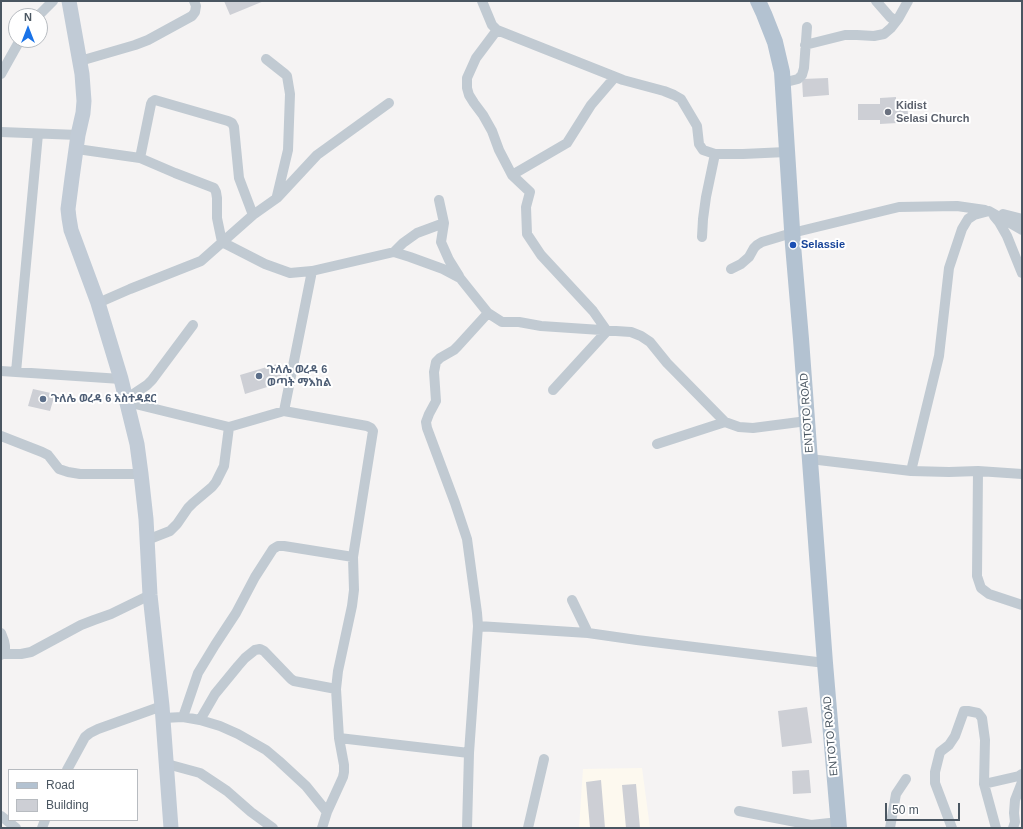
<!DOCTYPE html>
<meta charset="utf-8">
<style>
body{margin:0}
#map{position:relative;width:1023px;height:829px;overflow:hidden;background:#f5f3f3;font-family:Arial,sans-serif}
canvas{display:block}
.frame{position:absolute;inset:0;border:2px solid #4a5661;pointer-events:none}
.legend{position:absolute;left:8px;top:769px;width:130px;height:52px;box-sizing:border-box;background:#fff;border:1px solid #b7bbc0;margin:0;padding:5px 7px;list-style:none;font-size:12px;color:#4a5661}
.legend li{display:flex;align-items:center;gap:8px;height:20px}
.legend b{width:20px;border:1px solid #b7bbc0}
.north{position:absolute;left:8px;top:8px;width:40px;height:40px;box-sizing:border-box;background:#fff;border:1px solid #b7bbc0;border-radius:50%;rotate:0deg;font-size:11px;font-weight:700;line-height:16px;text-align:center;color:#4a5661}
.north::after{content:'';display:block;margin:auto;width:14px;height:18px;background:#1a73e8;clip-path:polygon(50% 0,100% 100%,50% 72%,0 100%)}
.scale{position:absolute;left:885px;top:803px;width:75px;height:18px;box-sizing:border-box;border:2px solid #4a5661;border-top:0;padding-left:5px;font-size:12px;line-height:14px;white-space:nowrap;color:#4a5661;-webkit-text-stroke:3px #fff;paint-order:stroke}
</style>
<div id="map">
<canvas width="1023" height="829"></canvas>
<div class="frame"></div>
<ul class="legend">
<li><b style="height:5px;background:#b3c2d1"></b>Road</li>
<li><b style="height:11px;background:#cdcfd5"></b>Building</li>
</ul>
<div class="north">N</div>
<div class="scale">50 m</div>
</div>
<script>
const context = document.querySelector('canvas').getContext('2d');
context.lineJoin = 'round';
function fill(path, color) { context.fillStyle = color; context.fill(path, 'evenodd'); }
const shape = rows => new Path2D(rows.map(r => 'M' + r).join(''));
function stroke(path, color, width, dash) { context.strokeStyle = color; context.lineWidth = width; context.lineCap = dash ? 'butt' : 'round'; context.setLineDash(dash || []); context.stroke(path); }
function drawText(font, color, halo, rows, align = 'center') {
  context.font = font + ' Arial,"Noto Sans Ethiopic",sans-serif'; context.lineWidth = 4; context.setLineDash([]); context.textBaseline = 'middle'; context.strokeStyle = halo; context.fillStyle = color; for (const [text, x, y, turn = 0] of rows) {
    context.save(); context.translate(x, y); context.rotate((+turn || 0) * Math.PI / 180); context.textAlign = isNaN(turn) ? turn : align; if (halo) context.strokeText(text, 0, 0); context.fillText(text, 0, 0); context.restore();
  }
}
const commercial = shape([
 [642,768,650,828,579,828,583,769]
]);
const building = shape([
 [224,1,264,1,230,15],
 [828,78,829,95,803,97,802,79],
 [896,97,896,103,905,102,907,104,908,114,906,118,897,118,897,123,880,124,880,120,858,120,858,104,880,104,880,98],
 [277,364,283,382,245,394,240,375],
 [33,389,55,394,50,411,28,406],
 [807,707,812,743,782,747,778,711],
 [809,770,811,793,793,794,792,771],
 [601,780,605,828,590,828,586,782],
 [636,784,640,828,626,828,622,785]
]);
const street = shape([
 [482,1,492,25,497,30,623,80,664,91,674,95,681,99,697,126,699,144,703,150,715,154,743,154,786,152],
 [876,1,890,17,896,21],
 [38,16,53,1],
 [497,30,476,58,467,78,467,88,469,95,474,103,483,115,492,131,499,150,512,175,530,192,526,207,527,234,541,255,593,311,607,331,553,390],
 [805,45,845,35,857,35,874,36,884,34,891,28,898,19,908,1],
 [266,59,285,74,287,76,290,94,288,150,277,196],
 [80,61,135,45,148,40,192,16,195,12,196,6,194,1],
 [1,74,20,40],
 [782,83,798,79,802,75,804,68,807,27],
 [1,132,78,135],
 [77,149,140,158,175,173,214,188,216,192,217,198,217,218,222,242],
 [140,158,151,104,152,102,155,100,228,121,232,123,234,127,239,178,253,215],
 [512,175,567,143,591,105,615,77],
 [439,200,444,223,441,242,449,260,459,276],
 [1003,214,1022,219],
 [994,216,999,222,1007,236,1022,273],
 [702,237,703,219,706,197,715,154],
 [222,242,265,264,290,273,312,271,394,252,410,257,443,269,460,278,488,313,502,322,519,322,541,326,631,332,641,336,650,342,667,363,725,422,739,427,753,428,807,421],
 [394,252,403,243,417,233,444,223],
 [731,269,741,264,749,257,754,248,757,245,762,242,792,233,899,207,957,206,985,210],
 [98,303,130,289,201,261,253,215,277,198,317,155,389,103],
 [1,371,121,379],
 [16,372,38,134],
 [126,399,147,385,152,380,193,325],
 [127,402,229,427,284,411,367,426,371,428,373,431,353,557,354,590,352,606,338,671,336,689,339,738,344,765,344,772,343,777,327,812,322,828],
 [284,411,312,271],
 [1,436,42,452,48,455,59,469,68,472,80,474,141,474],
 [657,444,725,422],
 [810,459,911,471,949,472,978,471,1022,474],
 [911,471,939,356,949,268,962,229,968,219,974,215,989,211,1022,230],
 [978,471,977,576,981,588,989,594,1022,605],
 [147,540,170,531,177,524,188,508,193,503,212,487,216,482,224,466,229,427],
 [572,600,588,633],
 [478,626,588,633,637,640,825,663],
 [1,633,4,641,5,646,5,650,1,655],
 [1,654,21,654,31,652,81,625,94,620,111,614,150,595],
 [183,717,198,673,215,645,236,613,255,577,273,549,278,546,284,546,353,557],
 [163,718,183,717,200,720,220,726,238,734,266,750,279,761,306,786,327,812],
 [200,720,215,694,238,666,245,658,255,650,260,649,264,651,291,679,294,681,336,689],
 [339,738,469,753],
 [167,764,200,773,227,791,251,812,273,828],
 [67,770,85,737,90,733,98,729,162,706],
 [984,784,1019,776,1022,774],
 [739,811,811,825,839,822],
 [1,816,16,828],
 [42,828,45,820],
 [467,828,469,753,478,626,477,613,467,539,455,503,427,428,426,422,429,414,436,401,434,372,436,362,440,358,454,350,458,346,488,313],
 [528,828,544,759],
 [890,828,896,794,906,779],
 [952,828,935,783,935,772,940,752,949,745,955,736,964,711,968,711,978,713,982,718,985,740,984,784,996,828],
 [1013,828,1015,822,1014,813,1015,800,1022,782]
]);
const secondary = shape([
 [69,1,82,74,84,101,83,113,78,135,72,178,68,209,69,218,71,230,98,303,121,379,137,444,141,474,146,519,150,595,162,706,171,828]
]);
const primary = shape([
 [758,1,764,14,775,42,782,72,793,245,801,339,825,663,839,828]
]);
const markers = [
 [888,112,4,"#6b7280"],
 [793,245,4,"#1a4fb4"],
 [259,376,4,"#5c6f8a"],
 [43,399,4,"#5c6f8a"]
];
const worshipNames = [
 ["Kidist",896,106],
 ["Selasi Church",896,119]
];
const transitNames = [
 ["Selassie",801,245]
];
const serviceNames = [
 ["ጉለሌ ወረዳ 6",267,370],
 ["ወጣት ማእከል",267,383],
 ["ጉለሌ ወረዳ 6 አስተዳደር",51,399]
];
const streetNames = [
 ["ENTOTO ROAD",807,413,-94],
 ["ENTOTO ROAD",831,736,-95]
];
fill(commercial, '#fdf9ef');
fill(building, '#cdcfd5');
stroke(street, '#c1cad2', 10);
stroke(secondary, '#c1cbd6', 15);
stroke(primary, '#b3c2d1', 16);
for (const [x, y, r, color] of markers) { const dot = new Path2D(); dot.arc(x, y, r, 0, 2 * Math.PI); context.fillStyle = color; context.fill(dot); stroke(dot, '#fff', 1.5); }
drawText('bold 11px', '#5b616d', '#fff', worshipNames, 'left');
drawText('bold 11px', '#164399', '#fff', transitNames, 'left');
drawText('bold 11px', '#4e5e75', '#fff', serviceNames, 'left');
drawText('11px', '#4a5661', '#fff', streetNames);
</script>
